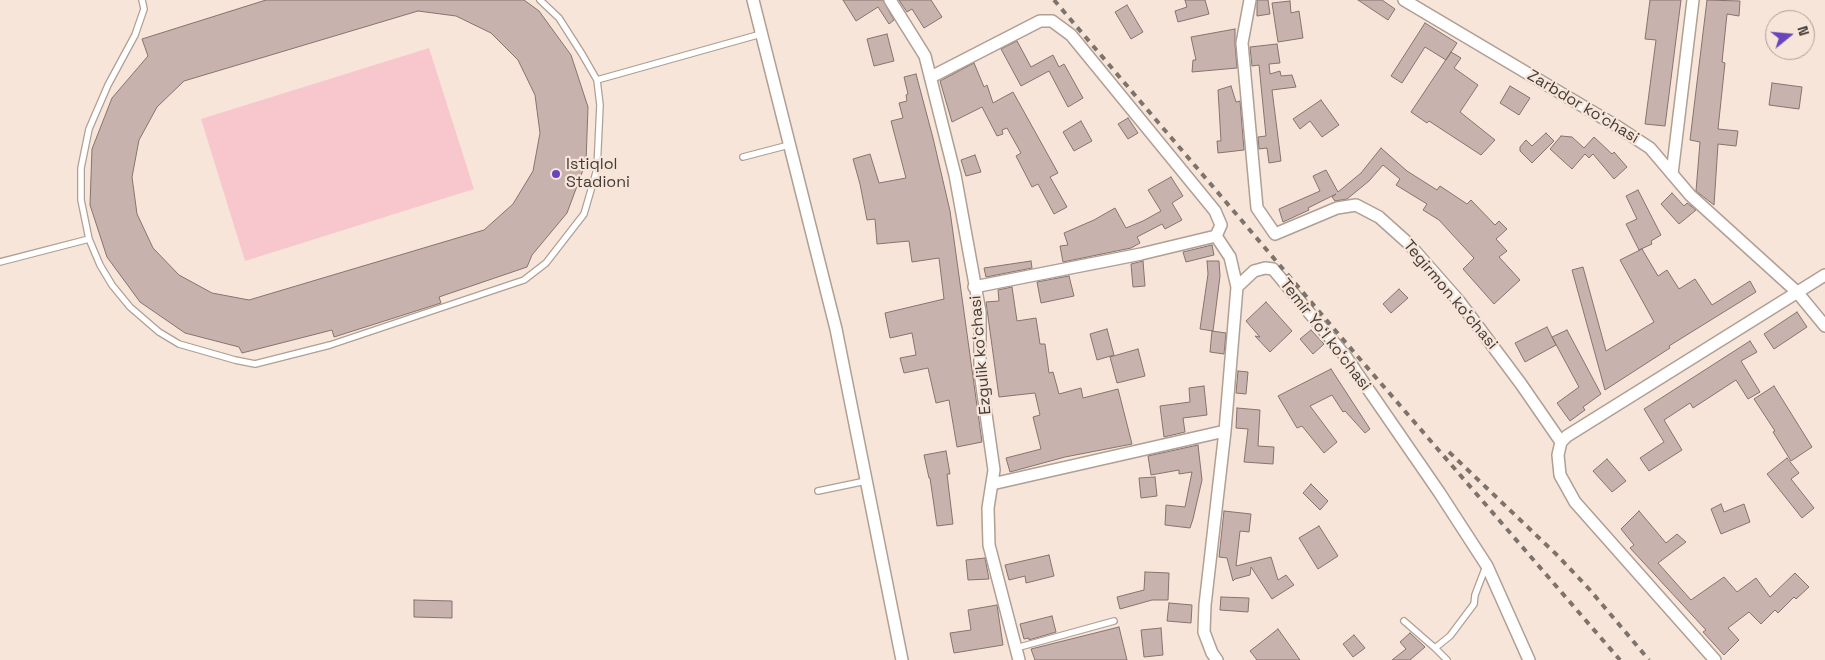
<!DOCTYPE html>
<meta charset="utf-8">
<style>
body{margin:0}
#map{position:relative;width:1825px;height:660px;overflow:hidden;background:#f6e5d8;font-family:"Space Grotesk",sans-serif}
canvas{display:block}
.north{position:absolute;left:1765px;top:10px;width:50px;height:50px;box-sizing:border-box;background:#f6e5d8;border:1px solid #aea197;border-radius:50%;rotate:73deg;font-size:14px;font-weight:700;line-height:20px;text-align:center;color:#423b36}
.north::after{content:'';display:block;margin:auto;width:18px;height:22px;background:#6845bd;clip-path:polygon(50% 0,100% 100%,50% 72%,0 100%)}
</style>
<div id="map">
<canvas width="1825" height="660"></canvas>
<div class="north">N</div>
</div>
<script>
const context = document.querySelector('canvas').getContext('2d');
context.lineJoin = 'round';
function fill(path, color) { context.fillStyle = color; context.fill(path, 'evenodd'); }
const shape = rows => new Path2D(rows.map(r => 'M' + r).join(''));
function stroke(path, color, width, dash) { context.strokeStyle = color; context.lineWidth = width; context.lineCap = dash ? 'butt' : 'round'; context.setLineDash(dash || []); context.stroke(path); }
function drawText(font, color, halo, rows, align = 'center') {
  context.font = font + ' "Space Grotesk",sans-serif'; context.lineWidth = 4.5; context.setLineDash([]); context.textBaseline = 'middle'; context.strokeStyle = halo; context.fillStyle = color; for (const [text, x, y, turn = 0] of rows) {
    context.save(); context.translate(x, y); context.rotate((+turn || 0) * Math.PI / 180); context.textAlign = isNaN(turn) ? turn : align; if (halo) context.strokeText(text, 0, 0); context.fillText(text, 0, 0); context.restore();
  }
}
const green = shape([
 [429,48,474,189,245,261,201,119]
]);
const building = shape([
 [266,0,524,0,539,11,571,55,588,107,586,162,567,213,532,255,527,267,439,297,441,303,334,337,332,330,242,353,239,347,185,333,140,302,107,257,90,205,92,149,112,98,148,56,142,39,266,0],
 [418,11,456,16,491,33,518,60,535,95,540,133,533,171,513,204,484,230,249,300,212,293,179,275,153,248,137,214,132,177,139,140,157,107,184,81,418,11],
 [843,0,883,0,894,20,889,24,878,7,856,21,843,0],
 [899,0,931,0,942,17,924,28,912,9,907,12,899,0],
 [1185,0,1205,0,1209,14,1178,22,1175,11,1187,7,1185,0],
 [1257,0,1268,0,1270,14,1257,16,1257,0],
 [1358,0,1382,0,1395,9,1388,20,1358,0],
 [1650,0,1681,0,1665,126,1645,124,1656,40,1645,39,1650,0],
 [1707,0,1740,1,1739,16,1727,14,1722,62,1725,63,1718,129,1738,131,1736,146,1718,144,1714,205,1696,191,1700,142,1690,140,1707,0],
 [1290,1,1291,13,1299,11,1303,38,1278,42,1272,3,1290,1],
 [1127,5,1143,32,1131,39,1115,12,1127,5],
 [1425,23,1457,43,1446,60,1425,47,1402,83,1391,76,1425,23],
 [1235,29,1235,44,1237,68,1192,72,1193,60,1196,60,1191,37,1235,29],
 [887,34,894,61,874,66,867,39,887,34],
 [1017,41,1031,67,1053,55,1059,67,1064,64,1083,98,1068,107,1049,71,1021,86,1001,49,1017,41],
 [1277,44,1280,63,1269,64,1270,74,1280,71,1281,76,1292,75,1296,87,1272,90,1281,161,1269,163,1267,148,1259,149,1258,137,1266,136,1259,65,1252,66,1250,47,1277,44],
 [1451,52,1461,58,1454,68,1478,85,1460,112,1495,140,1481,155,1429,121,1427,123,1411,112,1451,52],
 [974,63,984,87,987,85,993,103,1013,92,1058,173,1050,177,1067,207,1054,214,1038,184,1032,187,1016,156,1021,153,1007,128,1002,130,1003,134,997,136,982,107,952,122,940,81,974,63],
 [916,74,933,138,950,211,982,442,957,447,949,400,936,403,928,368,904,373,900,358,916,355,912,333,890,338,885,313,944,299,939,258,912,262,909,241,877,244,875,219,867,220,860,184,853,159,870,154,879,183,906,178,891,121,903,118,899,103,907,101,906,95,908,94,904,77,916,74],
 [1772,83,1802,87,1799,109,1769,105,1772,83],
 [1231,86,1236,102,1240,101,1244,150,1218,153,1217,141,1221,141,1218,90,1231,86],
 [1510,86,1530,98,1519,115,1500,103,1510,86],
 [1321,100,1339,125,1322,137,1310,121,1300,129,1293,119,1321,100],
 [1128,118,1138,133,1128,139,1118,124,1128,118],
 [1081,121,1092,141,1074,151,1063,132,1081,121],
 [1546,133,1554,141,1532,163,1520,151,1520,147,1526,140,1532,146,1546,133],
 [1561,136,1572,137,1584,148,1594,137,1612,154,1614,152,1627,167,1614,179,1593,154,1589,158,1585,154,1572,169,1550,149,1561,136],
 [1381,148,1407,171,1437,190,1440,186,1467,204,1471,200,1495,225,1499,221,1507,229,1496,239,1507,251,1499,257,1520,280,1494,304,1463,269,1474,258,1439,220,1423,210,1427,204,1396,185,1400,179,1383,165,1369,181,1347,199,1335,201,1332,197,1336,194,1308,208,1309,210,1283,222,1279,209,1320,191,1313,176,1326,170,1338,192,1361,173,1381,148],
 [975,155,981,172,966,176,961,160,975,155],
 [1171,177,1183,196,1172,203,1182,220,1165,229,1162,224,1137,237,1140,243,1131,248,1063,262,1060,246,1068,245,1064,233,1094,220,1115,208,1126,228,1143,221,1161,211,1148,190,1171,177],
 [1638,190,1661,235,1651,241,1652,244,1639,250,1626,224,1637,219,1626,196,1638,190],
 [1672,193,1684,206,1687,203,1696,210,1679,224,1661,204,1672,193],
 [1212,245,1214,255,1186,262,1183,252,1212,245],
 [1642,249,1658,276,1667,270,1679,289,1695,279,1712,305,1750,281,1756,292,1669,346,1670,348,1605,390,1572,270,1583,267,1606,351,1654,322,1620,260,1642,249],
 [1031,261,1032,268,986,277,984,268,1031,261],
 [1143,261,1145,286,1133,287,1131,264,1143,261],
 [1207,261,1219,261,1220,276,1213,331,1200,329,1208,274,1207,261],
 [1069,276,1074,296,1041,303,1037,282,1069,276],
 [1012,287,1017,321,1036,318,1040,344,1045,344,1049,373,1053,372,1059,394,1081,388,1083,398,1118,389,1132,444,1065,457,1010,472,1006,458,1041,449,1033,417,1040,415,1035,393,999,397,986,302,999,301,998,290,1012,287],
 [1399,289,1408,298,1391,313,1383,304,1399,289],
 [1266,302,1292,331,1270,352,1255,336,1260,337,1246,321,1266,302],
 [1797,312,1807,327,1774,349,1764,334,1797,312],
 [1547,327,1556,345,1525,362,1515,343,1547,327],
 [1107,329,1114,355,1097,360,1090,334,1107,329],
 [1311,330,1324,344,1313,354,1300,339,1311,330],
 [1567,330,1601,394,1583,407,1585,410,1570,421,1557,403,1579,387,1552,337,1567,330],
 [1212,331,1226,333,1224,354,1210,352,1212,331],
 [1750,341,1757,352,1741,361,1760,392,1748,399,1736,380,1693,408,1690,403,1664,420,1682,450,1649,471,1640,458,1664,442,1644,409,1750,341],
 [1138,349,1145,376,1117,383,1110,357,1138,349],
 [1331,369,1370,429,1365,433,1345,411,1343,412,1332,395,1310,406,1337,442,1324,453,1302,426,1297,428,1278,396,1331,369],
 [1238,371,1248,372,1246,394,1236,393,1238,371],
 [1204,386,1207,415,1183,418,1185,432,1164,437,1160,406,1190,402,1189,388,1204,386],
 [1774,386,1812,447,1791,461,1773,432,1775,431,1754,399,1774,386],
 [1237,408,1260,410,1258,446,1274,447,1273,464,1244,462,1248,429,1236,428,1237,408],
 [1198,445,1202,480,1193,519,1190,528,1165,525,1166,505,1185,507,1192,472,1179,474,1179,470,1151,475,1148,456,1198,445],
 [946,451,950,474,947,474,953,524,937,526,930,478,929,478,924,455,946,451],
 [1787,458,1799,473,1791,479,1814,508,1802,518,1767,474,1787,458],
 [1607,459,1626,481,1612,492,1593,471,1607,459],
 [1155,477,1157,496,1141,498,1139,478,1155,477],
 [1311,484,1328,501,1320,510,1303,493,1311,484],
 [1721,504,1724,512,1744,504,1750,522,1721,534,1711,509,1721,504],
 [1224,511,1251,514,1249,532,1240,531,1236,566,1271,557,1278,580,1286,575,1294,585,1272,599,1251,567,1250,575,1235,579,1233,581,1227,558,1219,557,1224,511],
 [1639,511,1666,543,1677,534,1686,542,1658,563,1691,600,1724,577,1737,592,1756,578,1770,597,1795,573,1809,587,1796,599,1794,597,1778,613,1775,610,1761,624,1749,612,1728,628,1739,640,1724,655,1703,632,1706,630,1630,548,1634,545,1621,529,1639,511],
 [1319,526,1338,556,1318,569,1299,538,1319,526],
 [1049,555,1054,576,1026,583,1025,576,1009,580,1005,565,1049,555],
 [985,558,989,579,968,580,966,560,985,558],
 [1145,572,1169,573,1168,600,1152,600,1120,609,1117,597,1144,590,1145,572],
 [1221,597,1249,598,1248,612,1220,610,1221,597],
 [414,600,452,601,452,618,414,617,414,600],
 [1169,603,1192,605,1191,623,1167,621,1169,603],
 [997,605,1003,645,954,653,950,633,971,630,968,610,997,605],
 [1052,616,1056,632,1029,640,1029,638,1024,639,1020,624,1052,616],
 [1119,627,1127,660,1035,660,1031,649,1119,627],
 [1161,628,1163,655,1144,657,1141,630,1161,628],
 [1278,629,1293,650,1300,660,1257,660,1250,651,1278,629],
 [1410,633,1425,647,1410,660,1392,660,1406,649,1400,642,1410,633],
 [1354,635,1365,648,1353,657,1343,644,1354,635]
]);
const service = shape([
 [142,0,144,9,135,35,108,85,89,129,81,168,81,200,89,239,100,265,112,285,130,307,159,332,179,344,235,360,255,364,330,345,524,280,546,263,584,214,597,169,600,105,597,80,761,34],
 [540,0,559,18,582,54,597,80],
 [743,157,789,145],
 [0,262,89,239],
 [818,491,866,481],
 [1404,621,1435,648,1450,636,1474,604,1475,595,1486,566],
 [1016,648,1114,621],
 [1435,648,1447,660]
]);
const minor = shape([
 [753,0,836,329,902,660],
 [890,0,925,56,955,175,980,312,980,372,994,470,988,508,989,545,1019,660],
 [1250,0,1242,43,1257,208,1275,234,1337,208,1356,205,1379,217,1408,243,1459,301,1521,384,1561,442,1558,455,1560,475,1575,502,1715,660],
 [1404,0,1618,127,1650,148,1690,195,1797,292,1825,326],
 [931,77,1040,21,1052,21,1071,35,1215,211,1221,225,1216,236,1230,257,1237,287],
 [1672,174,1693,0],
 [974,287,1141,254,1216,236],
 [1561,442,1567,436,1825,275],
 [992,484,1225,431],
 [1217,660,1212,653,1204,632,1205,605,1225,431,1237,287,1254,271,1265,268,1273,269,1346,357,1439,492,1487,566,1529,660]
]);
const rail = shape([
 [1054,0,1340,336,1620,660],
 [1449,452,1558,556,1590,590,1649,660]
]);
const markers = [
 [556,174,5,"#6845bd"]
];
const streetNames = [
 ["Zarbdor koʻchasi",1583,107,31],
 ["Tegirmon koʻchasi",1450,295,50],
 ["Temir Yoʻl koʻchasi",1325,335,52],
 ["Ezgulik koʻchasi",981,355,-95]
];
const poiNames = [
 ["Istiqlol",566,165],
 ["Stadioni",566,183]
];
fill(green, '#f8c7ce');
fill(building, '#c8b2ad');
stroke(building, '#87736e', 1);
stroke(service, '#b09f93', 8);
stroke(minor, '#b09f93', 14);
stroke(service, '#fff', 5.5);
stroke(minor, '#fff', 11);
stroke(rail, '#7e736c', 4, [6, 6]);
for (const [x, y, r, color] of markers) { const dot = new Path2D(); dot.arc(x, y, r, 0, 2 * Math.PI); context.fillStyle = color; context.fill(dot); stroke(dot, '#f6e5d8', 2); }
drawText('16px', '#423b36', '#f6e5d8', streetNames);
drawText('16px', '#423b36', '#f6e5d8', poiNames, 'left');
</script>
